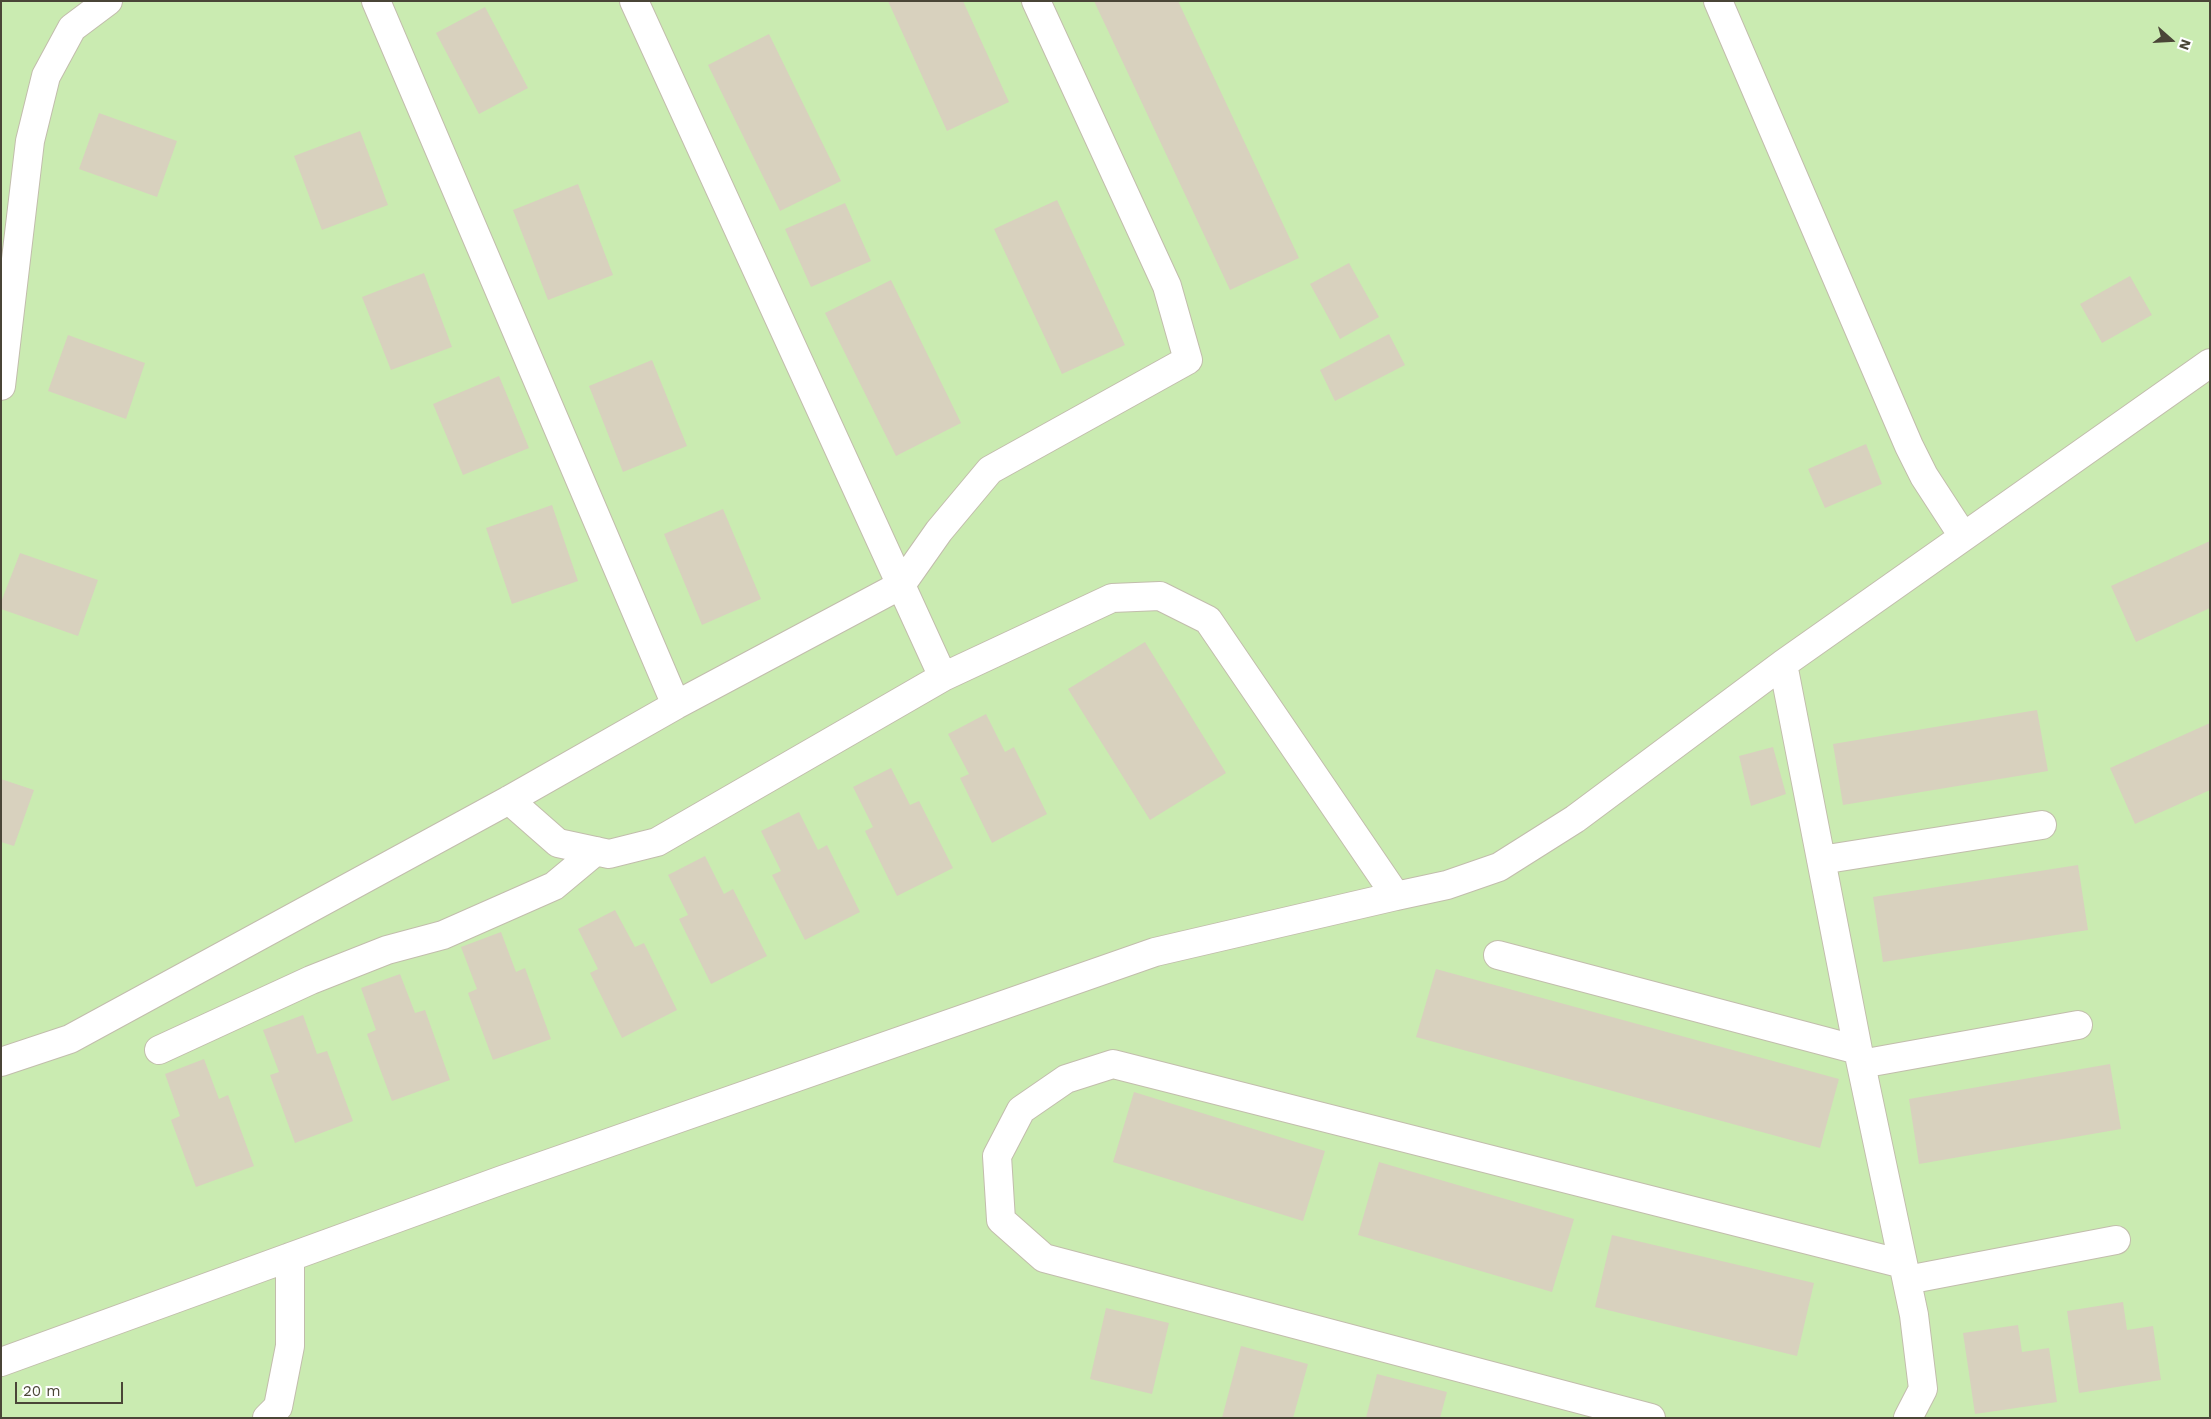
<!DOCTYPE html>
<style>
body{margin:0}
#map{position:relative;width:2211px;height:1419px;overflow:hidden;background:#f6f3ea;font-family:"Work Sans",sans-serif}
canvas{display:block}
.frame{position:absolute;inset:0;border:2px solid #4a4537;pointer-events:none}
.north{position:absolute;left:2146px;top:15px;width:50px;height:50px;-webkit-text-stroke:4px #fff;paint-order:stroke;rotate:109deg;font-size:14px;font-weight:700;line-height:20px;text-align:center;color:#4a4537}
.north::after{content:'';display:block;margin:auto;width:18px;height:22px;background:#4a4537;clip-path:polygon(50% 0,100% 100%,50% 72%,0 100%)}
.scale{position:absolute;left:15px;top:1382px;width:108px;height:22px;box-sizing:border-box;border:2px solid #4a4537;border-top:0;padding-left:6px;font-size:15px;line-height:18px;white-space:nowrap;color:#4a4537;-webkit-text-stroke:4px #fff;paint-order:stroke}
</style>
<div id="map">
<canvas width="2211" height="1419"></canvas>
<div class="frame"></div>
<div class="north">N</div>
<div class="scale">20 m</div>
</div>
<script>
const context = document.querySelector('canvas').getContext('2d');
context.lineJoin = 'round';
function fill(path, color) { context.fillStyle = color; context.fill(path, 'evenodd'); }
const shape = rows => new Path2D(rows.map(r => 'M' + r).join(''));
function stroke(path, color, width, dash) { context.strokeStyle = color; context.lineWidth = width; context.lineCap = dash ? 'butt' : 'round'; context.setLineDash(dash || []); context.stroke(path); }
const green = shape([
 [1,1,2210,1,2210,1418,1,1418]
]);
const building = shape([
 [888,1,963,1,1009,102,947,131],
 [1094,1,1178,1,1299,258,1230,290],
 [485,7,528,88,479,114,436,33],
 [769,34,841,181,780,211,708,65],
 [99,113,177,141,157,197,79,169],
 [360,131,388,205,322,230,294,156],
 [578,184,613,275,548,300,513,210],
 [1057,200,1125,345,1062,374,994,229],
 [845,203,871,261,811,287,785,229],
 [1349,263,1379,317,1340,339,1310,284],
 [424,273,452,347,391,370,362,297],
 [2130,276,2152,315,2102,343,2080,304],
 [891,280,961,423,896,456,825,313],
 [1389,334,1405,365,1335,401,1320,370],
 [68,335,145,363,126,419,48,391],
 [652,360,687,446,623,472,589,386],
 [499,376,529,448,463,475,433,404],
 [1866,444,1882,484,1825,508,1808,469],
 [552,505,578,581,512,604,486,528],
 [723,509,761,599,702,625,664,534],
 [2210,541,2210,608,2136,642,2111,586],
 [20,553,98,580,78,636,1,609,1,602],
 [1145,642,1226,773,1150,820,1068,689],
 [2037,710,2048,771,1843,805,1833,744],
 [986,714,1005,752,1014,747,1047,814,992,843,960,778,969,774,948,734],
 [2210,723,2210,790,2135,824,2110,768],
 [1773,747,1786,794,1751,806,1739,756],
 [891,768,910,805,919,801,953,868,897,896,865,831,873,827,853,787],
 [1,779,34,790,14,846,1,842],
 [799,812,818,850,827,845,860,912,805,940,772,875,781,871,761,831],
 [705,856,724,894,733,889,767,956,711,984,679,919,688,915,668,875],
 [2078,865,2088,930,1883,962,1873,897],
 [615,910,635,947,644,943,677,1010,622,1038,590,973,598,969,578,929],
 [501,932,516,972,525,968,551,1039,493,1060,468,993,477,989,461,947],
 [1436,969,1839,1079,1820,1148,1416,1037],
 [400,974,415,1013,425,1010,450,1080,392,1101,367,1034,376,1030,361,988],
 [303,1015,317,1054,327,1051,353,1121,295,1143,270,1075,279,1072,263,1030],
 [204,1059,219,1099,228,1095,254,1166,196,1187,171,1120,180,1116,165,1074],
 [2110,1064,2121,1129,1919,1164,1909,1099],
 [1134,1092,1325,1151,1303,1221,1113,1162],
 [1379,1162,1574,1219,1552,1292,1358,1235],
 [1612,1235,1814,1283,1797,1356,1595,1307],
 [2123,1302,2127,1330,2153,1326,2161,1380,2079,1393,2067,1311],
 [1106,1308,1169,1323,1152,1394,1090,1379],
 [2018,1325,2022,1352,2049,1348,2057,1402,1975,1414,1963,1333],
 [1241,1346,1308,1364,1293,1418,1222,1418],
 [1377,1374,1447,1392,1440,1418,1366,1418]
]);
const minor = shape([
 [376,1,676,705],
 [634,1,943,677],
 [1718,1,1909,446,1924,476,1963,536],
 [1,386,30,141,46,76,72,28,108,1],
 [1783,664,1858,1050,1914,1315,1923,1389,1908,1418],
 [509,800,558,843,609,854,657,842,943,677,1112,598,1160,596,1208,620,1396,896,1447,885,1499,867,1575,819,1783,664,2210,363],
 [1821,860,2042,825],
 [1498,955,1858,1050],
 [159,1050,311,980,387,950,443,935,554,886,596,851],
 [1,1062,70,1039,509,800,676,705,901,585,939,531,990,470,1188,360,1167,286,1036,1],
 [1861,1064,2078,1025],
 [1907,1280,2116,1240],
 [1,1362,502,1180,1155,952,1396,896],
 [267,1418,278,1407,290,1346,290,1257],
 [1651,1418,1044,1258,1001,1220,997,1156,1021,1110,1066,1079,1113,1064,1903,1264]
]);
fill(green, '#caebb1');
fill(building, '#d8d1be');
stroke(minor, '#c2bdac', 30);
stroke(minor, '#fff', 28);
</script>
